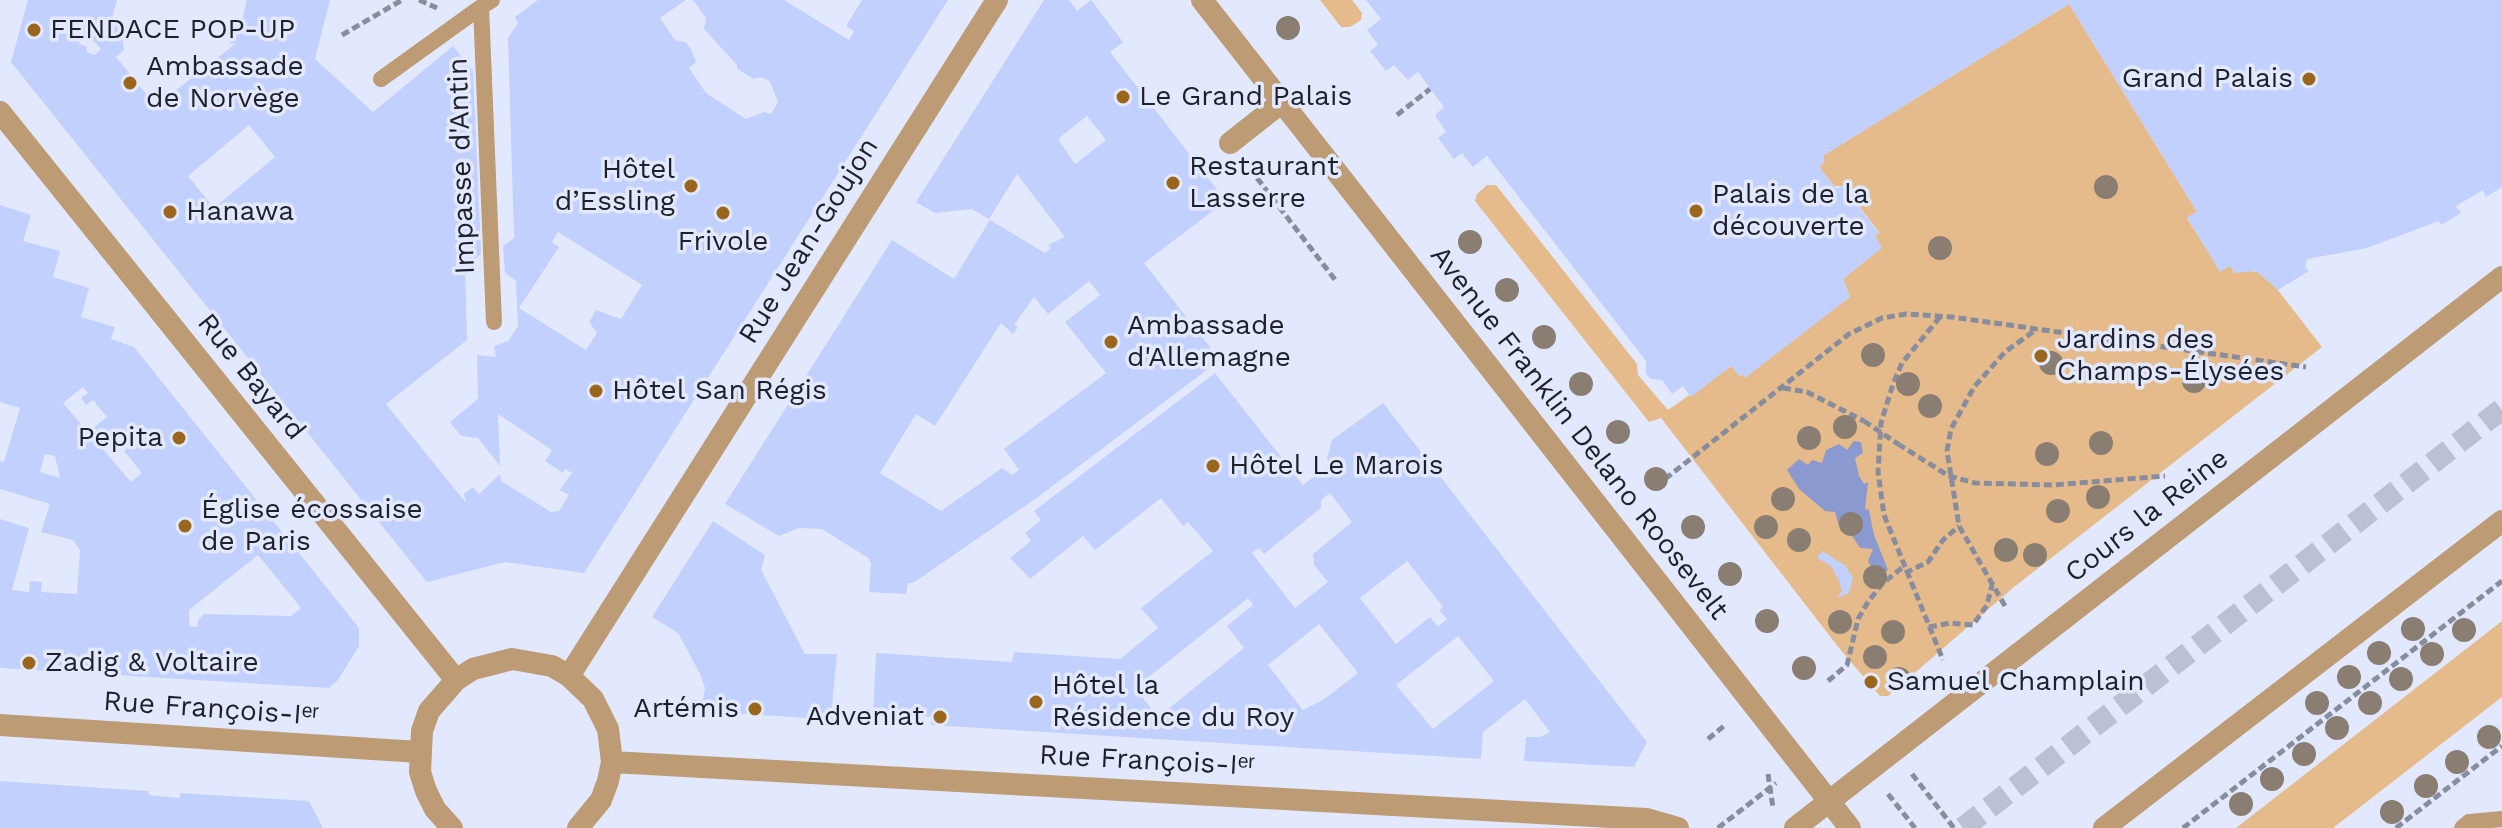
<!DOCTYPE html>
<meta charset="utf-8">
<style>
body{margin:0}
canvas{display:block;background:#e2e9fe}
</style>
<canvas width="2502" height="828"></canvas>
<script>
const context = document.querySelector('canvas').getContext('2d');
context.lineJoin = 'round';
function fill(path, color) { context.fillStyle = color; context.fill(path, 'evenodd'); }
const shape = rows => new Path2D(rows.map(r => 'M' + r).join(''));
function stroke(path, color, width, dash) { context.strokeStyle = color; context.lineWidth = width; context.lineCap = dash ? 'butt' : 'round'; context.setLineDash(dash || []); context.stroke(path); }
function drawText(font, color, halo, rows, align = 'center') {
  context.font = font + ' "Work Sans",sans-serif'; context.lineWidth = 7; context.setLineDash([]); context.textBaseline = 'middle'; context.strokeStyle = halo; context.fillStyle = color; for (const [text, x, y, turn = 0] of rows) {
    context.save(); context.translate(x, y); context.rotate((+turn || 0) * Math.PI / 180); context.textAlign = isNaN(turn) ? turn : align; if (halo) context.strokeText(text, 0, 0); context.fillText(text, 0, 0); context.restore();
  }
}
const green = shape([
 [1320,0,1352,0,1362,13,1361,20,1350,27,1341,27],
 [2069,4,2197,212,2187,218,2220,271,2230,266,2235,273,2240,270,2259,272,2274,285,2322,347,2014,587,1888,696,1880,696,1839,648,1661,418,1649,422,1475,201,1477,194,1487,185,1496,185,1637,364,1638,375,1668,410,1731,366,1740,376,1850,297,1843,279,1881,248,1875,236,1879,232,1843,186,1834,186,1819,167,1823,164,1824,155],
 [2502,621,2502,697,2333,828,2236,828]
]);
const water = shape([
 [1854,441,1861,442,1863,453,1855,458,1859,476,1864,484,1868,482,1865,509,1869,510,1874,535,1888,570,1881,575,1874,572,1868,561,1873,549,1860,548,1849,531,1839,526,1835,512,1825,511,1799,489,1787,470,1799,459,1808,465,1812,460,1822,463,1826,450,1839,444,1847,450]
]);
const building = shape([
 [28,0,117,0,111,21,120,23,124,50,116,57,156,106,235,44,229,43,235,21,242,21,247,0,330,0,315,59,373,112,453,46,473,71,481,254,465,267,467,340,386,404,466,503,464,494,473,487,479,494,500,474,501,481,551,512,559,511,569,495,560,490,572,473,565,469,563,473,545,461,552,450,498,414,500,466,478,438,461,436,450,422,478,399,477,355,496,357,494,346,508,341,518,326,516,281,505,273,503,246,514,238,508,38,518,23,515,17,538,0,686,0,660,18,675,40,686,42,692,51,696,62,689,68,706,93,746,119,764,112,771,114,778,102,770,82,762,77,754,79,737,69,737,65,704,29,706,18,693,0,784,0,849,40,854,31,846,26,862,0,948,0,584,573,505,562,427,582,11,62],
 [80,38,95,42,101,49,95,55,86,52,87,47,79,44],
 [249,125,275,157,214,208,188,176],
 [558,232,642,285,621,319,596,310,589,322,597,333,586,350,519,308,559,247,552,242],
 [1044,0,1069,0,1077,11,1091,0,1123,42,1110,52,1226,201,1144,263,1220,360,1038,497,913,583,908,583,906,594,869,592,871,563,868,558,822,529,799,528,779,536,725,504,892,240,954,279,990,220,1045,253,1051,248,1048,245,1065,237,1017,174,989,219,972,209,935,213,916,202],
 [1087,116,1106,140,1075,164,1058,139],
 [1089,281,1100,295,1065,322,1106,373,1004,449,1019,470,1012,475,1002,468,941,511,880,473,916,414,935,426,1001,323,1013,334,1018,327,1014,325,1034,297,1048,314],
 [1366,0,2502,0,2502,187,2486,197,2483,190,2456,206,2461,213,2441,225,2439,221,2367,248,2307,259,2305,267,2309,271,2278,290,2256,271,2235,273,2230,266,2220,272,2187,217,2197,212,2069,4,1824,155,1823,164,1819,167,1834,186,1838,189,1842,185,1879,233,1875,236,1882,248,1843,279,1850,297,1745,378,1742,374,1739,376,1731,366,1691,397,1683,386,1672,394,1662,380,1651,379,1646,374,1646,361,1487,156,1473,167,1462,153,1454,159,1438,138,1446,132,1435,115,1444,107,1418,72,1408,80,1394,65,1386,71,1370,51,1378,45,1367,30,1381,19],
 [0,205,31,215,23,241,60,251,53,277,89,288,81,317,115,327,111,339,134,347,359,628,359,646,338,680,329,688,0,668,0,519,29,528,12,590,29,592,30,581,42,582,41,592,77,594,80,550,73,540,41,532,50,504,0,489,0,461,4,462,20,408,0,402],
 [83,387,88,393,81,398,86,405,93,400,107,417,88,432,63,403],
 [124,429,135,442,124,451,142,473,131,482,102,448],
 [45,454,55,456,60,478,40,472],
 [258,555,301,608,291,616,204,614,198,620,197,627,189,626,189,610],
 [1215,373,1303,485,1330,464,1327,459,1332,440,1383,403,1647,742,1634,767,1524,761,1526,737,1540,737,1550,732,1525,699,1483,732,1481,759,931,725,932,717,873,713,876,653,1012,662,1014,652,1120,659,1158,628,1141,608,1213,551,1188,522,1183,526,1161,498,1095,550,1083,536,1030,579,1010,558,1031,541,1025,533,1041,520,1034,511],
 [1330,493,1352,522,1313,554,1314,565,1328,582,1295,608,1252,553,1259,548,1264,554,1321,508,1321,500],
 [1407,561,1443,607,1439,610,1447,619,1438,627,1430,617,1396,644,1360,598],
 [1248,598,1253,605,1227,626,1244,648,1158,717,1135,688],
 [1319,624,1358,673,1323,700,1303,710,1268,665],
 [1458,636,1494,681,1433,729,1396,685],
 [713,521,765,555,761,570,805,654,837,654,831,717,837,720,701,711,705,688,700,674,678,633,652,617],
 [1822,551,1846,566,1853,578,1849,593,1837,598,1842,591,1839,581,1831,566,1817,558],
 [0,781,148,791,149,795,180,798,180,793,309,801,323,828,0,828]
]);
const primaryTunnel = shape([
 [1963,828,2502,409]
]);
const path = shape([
 [419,0,437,8],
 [342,35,402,0],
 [1397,115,1430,89],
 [1257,178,1336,281],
 [1940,317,1902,363,1893,384,1881,423,1878,472,1884,515,1943,660],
 [1783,388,1807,392,1864,421],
 [1898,444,1949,476,1975,483,2053,485,2165,476],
 [1665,479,1849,334,1882,318,1906,314,1952,317,2306,367],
 [1905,573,1928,562,1943,540,1959,526],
 [2005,606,1959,526,1947,451,1951,429,1974,387,2005,352,2037,329],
 [1929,627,1950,623,1973,625,1987,605,1992,585],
 [1828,681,1847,665,1858,619,1868,602,1882,584,1903,567],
 [1708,739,1724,726],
 [1768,774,1773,808],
 [1912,774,1954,828],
 [1888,794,1915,828],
 [1718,828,1776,783],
 [2183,828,2502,581],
 [2396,828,2502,746]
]);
const service = shape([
 [492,0,481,7,494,322],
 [381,79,481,7],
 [2462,828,2469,822,2502,819]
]);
const minor = shape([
 [0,112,456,680],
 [1230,143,1282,102],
 [569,676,997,0],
 [0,725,419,752],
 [612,762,1647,819,1678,828],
 [452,828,435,809,426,791,420,772,422,731,429,711,456,680,473,669,512,659,552,666,569,676,593,699,608,729,612,762,608,781,601,800,578,828],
 [1795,828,2502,277]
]);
const tertiary = shape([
 [1202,0,1850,828],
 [2104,828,2502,521]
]);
const pathBridge = shape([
 [1864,421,1898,444]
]);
const trees = [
 [1288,28],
 [2106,187],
 [1470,242],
 [1940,248],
 [1507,290],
 [1544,337],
 [1873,355],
 [2051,363],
 [2194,381],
 [1581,384],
 [1908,384],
 [1930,406],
 [1845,427],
 [1618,432],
 [1809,438],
 [2101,443],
 [2047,454],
 [1656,479],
 [2098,497],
 [1783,499],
 [2058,511],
 [1851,524],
 [1693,527],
 [1766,527],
 [1799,540],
 [2006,550],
 [2035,555],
 [1730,574],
 [1875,577],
 [1767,621],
 [1840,622],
 [2413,629],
 [2464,630],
 [1893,632],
 [2379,653],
 [2432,654],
 [1875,657],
 [1804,668],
 [2349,677],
 [1899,679],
 [2401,679],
 [2317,703],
 [2370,703],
 [2337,728],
 [2489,737],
 [2304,754],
 [2457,762],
 [2272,779],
 [2426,786],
 [2241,804],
 [2392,812]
];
const markers = [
 [34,30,8,"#9a661c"],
 [2309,79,8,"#9a661c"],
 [130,83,8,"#9a661c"],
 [1123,97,8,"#9a661c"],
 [1173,183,8,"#9a661c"],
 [691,186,8,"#9a661c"],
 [1696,211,8,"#9a661c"],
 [170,212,8,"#9a661c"],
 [723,213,8,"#9a661c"],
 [1111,342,8,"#9a661c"],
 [2041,356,8,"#9a661c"],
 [596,391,8,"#9a661c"],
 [179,438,8,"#9a661c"],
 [1213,466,8,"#9a661c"],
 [185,526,8,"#9a661c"],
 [29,663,8,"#9a661c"],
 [1871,682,8,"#9a661c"],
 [1036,702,8,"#9a661c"],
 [755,709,8,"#9a661c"],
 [940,717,8,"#9a661c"]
];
const poiNames = [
 ["FENDACE POP-UP",50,30],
 ["Ambassade",146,67],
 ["de Norvège",146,99],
 ["Grand Palais",2293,79,"right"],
 ["Le Grand Palais",1139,97],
 ["Restaurant",1189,167],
 ["Lasserre",1189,199],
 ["Hôtel",675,170,"right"],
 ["d’Essling",675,202,"right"],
 ["Palais de la",1712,195],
 ["découverte",1712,227],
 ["Hanawa",186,212],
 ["Frivole",723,242,"center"],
 ["Ambassade",1127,326],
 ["d'Allemagne",1127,358],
 ["Jardins des",2057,340],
 ["Champs-Élysées",2057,372],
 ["Hôtel San Régis",612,391],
 ["Pepita",163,438,"right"],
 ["Hôtel Le Marois",1229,466],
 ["Église écossaise",201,510],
 ["de Paris",201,542],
 ["Zadig & Voltaire",45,663],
 ["Samuel Champlain",1887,682],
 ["Hôtel la",1052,686],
 ["Résidence du Roy",1052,718],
 ["Artémis",739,709,"right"],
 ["Adveniat",924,717,"right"]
];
const streetNames = [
 ["Impasse d'Antin",462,166,-92],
 ["Rue Jean-Goujon",809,241,-58],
 ["Rue Bayard",251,377,51],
 ["Avenue Franklin Delano Roosevelt",1579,433,52],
 ["Cours la Reine",2147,516,-38],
 ["Rue François-Iᵉʳ",211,709,4],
 ["Rue François-Iᵉʳ",1147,761,3]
];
fill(green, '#e5bb8c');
fill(water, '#8a99d0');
fill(building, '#c2d0fe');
stroke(primaryTunnel, '#bbc1d4', 22, [22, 11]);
stroke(path, '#888d9d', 5, [8, 4]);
stroke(service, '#bc9b75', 16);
stroke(minor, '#bc9b75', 22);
stroke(tertiary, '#bc9b75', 22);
stroke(pathBridge, '#888d9d', 5, [8, 4]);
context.fillStyle = '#8a7e72';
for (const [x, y] of trees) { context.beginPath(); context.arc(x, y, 12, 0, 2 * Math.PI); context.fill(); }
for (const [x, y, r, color] of markers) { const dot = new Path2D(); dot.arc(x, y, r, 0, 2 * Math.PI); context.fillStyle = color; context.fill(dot); stroke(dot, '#e2e9fe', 3); }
drawText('28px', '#1e212b', '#e2e9fe', poiNames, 'left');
drawText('28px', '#1e212b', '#e2e9fe', streetNames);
</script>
